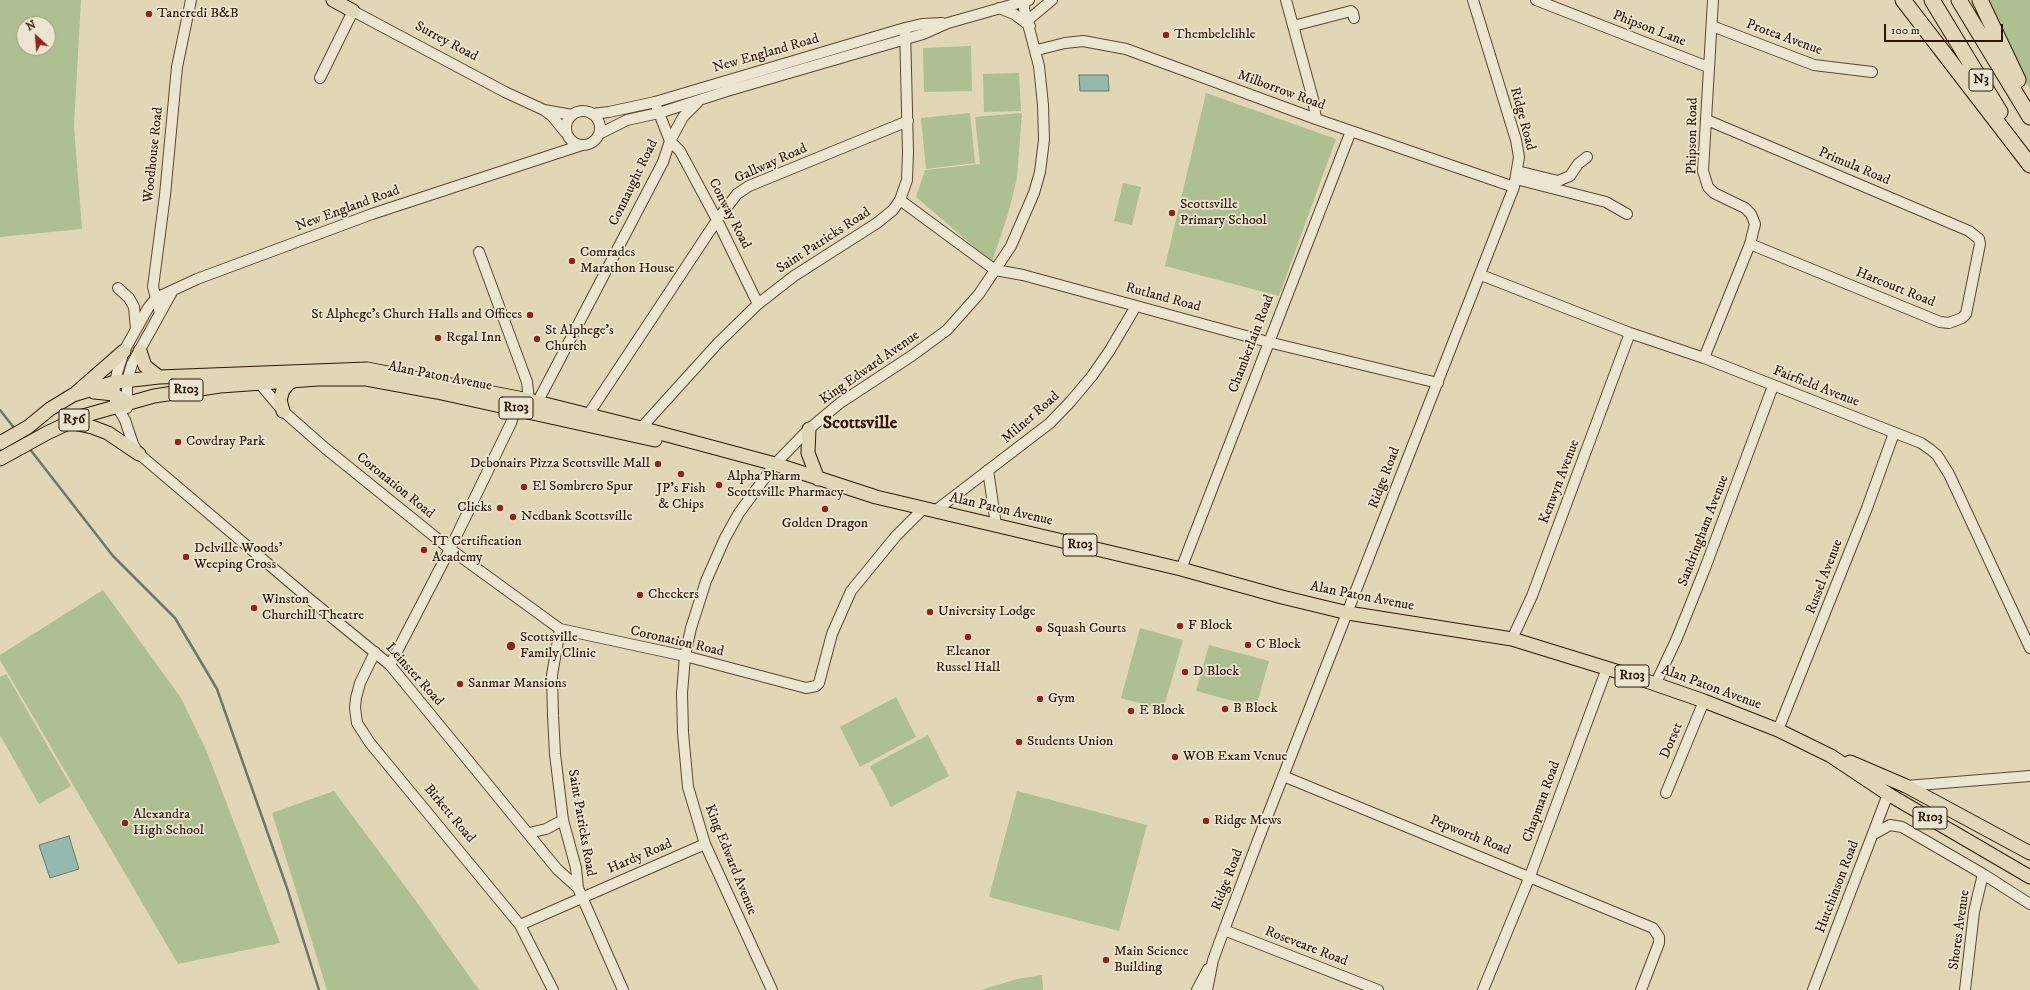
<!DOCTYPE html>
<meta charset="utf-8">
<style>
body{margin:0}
#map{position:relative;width:2030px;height:990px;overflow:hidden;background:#e1d7b7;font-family:"IM FELL DW Pica",serif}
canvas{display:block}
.north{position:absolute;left:16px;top:16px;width:40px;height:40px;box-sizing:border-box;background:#ece5d0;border:1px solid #a0927f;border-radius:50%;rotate:334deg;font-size:11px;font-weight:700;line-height:16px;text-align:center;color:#2f1605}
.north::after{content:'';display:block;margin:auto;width:14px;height:18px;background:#8f2418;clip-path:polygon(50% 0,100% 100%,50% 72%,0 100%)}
.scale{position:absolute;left:1884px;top:24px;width:119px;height:18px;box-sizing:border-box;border:2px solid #2f1605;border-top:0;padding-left:5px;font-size:12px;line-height:14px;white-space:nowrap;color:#2f1605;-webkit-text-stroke:3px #ece5d0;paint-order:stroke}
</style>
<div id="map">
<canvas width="2030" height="990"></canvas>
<div class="north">N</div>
<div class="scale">100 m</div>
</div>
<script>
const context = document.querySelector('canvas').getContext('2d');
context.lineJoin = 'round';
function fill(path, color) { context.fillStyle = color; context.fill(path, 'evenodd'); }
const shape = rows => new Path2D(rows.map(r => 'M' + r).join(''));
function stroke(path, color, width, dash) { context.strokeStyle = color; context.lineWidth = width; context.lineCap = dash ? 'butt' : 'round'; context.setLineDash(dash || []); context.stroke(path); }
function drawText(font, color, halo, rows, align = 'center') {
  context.font = font + ' "IM FELL DW Pica",serif'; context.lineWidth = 3.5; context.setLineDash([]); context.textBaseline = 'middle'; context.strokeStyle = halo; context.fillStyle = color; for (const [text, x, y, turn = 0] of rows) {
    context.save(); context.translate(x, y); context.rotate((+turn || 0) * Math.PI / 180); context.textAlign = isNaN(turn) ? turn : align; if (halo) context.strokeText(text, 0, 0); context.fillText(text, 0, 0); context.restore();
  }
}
const green = shape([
 [0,0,81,0,74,126,82,229,0,237],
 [24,24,48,24,48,48,24,48],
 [1985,0,2030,0,2030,89,1994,26],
 [971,46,972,91,924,92,923,48],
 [1019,73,1021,111,984,112,983,74],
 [1206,93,1336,139,1279,296,1165,266],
 [970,113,975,163,926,169,921,118],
 [1022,113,1017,178,1008,214,992,262,916,197,925,170,980,164,975,117],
 [1123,183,1141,187,1132,225,1114,221],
 [103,590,181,698,207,752,280,943,178,964,0,660,0,655],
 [1140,628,1183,640,1163,710,1121,698],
 [1209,645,1269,661,1256,707,1196,691],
 [6,674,71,786,39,804,0,735,0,677],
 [896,697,916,737,860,767,840,727],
 [928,735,949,776,891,807,870,766],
 [334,791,416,901,479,990,327,990,272,813],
 [1017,791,1147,825,1119,931,989,897],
 [1042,975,1043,990,981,990,1017,979]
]);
const water = shape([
 [1079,75,1108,75,1109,91,1080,91,1079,75],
 [69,836,79,869,50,878,39,845,69,836]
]);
const stream = shape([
 [0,410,15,429],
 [29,448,113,556,175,618,217,689,287,888,319,990]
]);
const minor = shape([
 [1286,0,1313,99,1316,119],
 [1536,0,1708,67],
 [999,8,1014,14,1030,26],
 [1028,20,1052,0],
 [1293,26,1351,11,1353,13,1354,18],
 [1712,26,1814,65,1872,72],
 [1037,50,1065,43,1083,41,1126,49,1316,119,1514,187],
 [320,78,353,11,505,92,544,110,552,116,566,133],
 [698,102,683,117,670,141,680,151,717,220,758,304],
 [544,110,572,115],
 '566 128a17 17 0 1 1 34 0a17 17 0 1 1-34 0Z',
 [592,114,609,112,655,102,905,28,922,24,942,23],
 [1707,120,1969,231,1979,239,1980,244,1966,314,1962,318,1949,323,1940,322,1750,244],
 [599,134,627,120,659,113,727,91,923,34,948,23,1029,0],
 [1517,171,1558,181,1570,176,1578,164,1587,157],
 [1516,179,1606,202,1627,214],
 [900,200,995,270,1023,275,1268,342,1438,383],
 [479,252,527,382,529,400],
 [1481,275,1630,333,1704,358,1921,443,1931,450,1937,455,1949,474,2030,648],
 [118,288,129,298,134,307,136,329],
 [160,313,153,287,165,195,177,67,191,0],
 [1704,358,1750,244,1755,224,1751,214,1745,208,1714,193,1708,187,1703,171,1713,0],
 [255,378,283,411,325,448,450,549,560,629,685,656,806,688,816,686,819,683,832,634,851,591,896,536,924,508],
 [537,403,663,162,670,141,657,108],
 [127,408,127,381,132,364,173,290],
 [588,415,717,220,737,194,749,186,908,121],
 [641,428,718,343,758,304,794,276,877,223,893,210,900,200,907,180,908,152,905,28],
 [988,470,996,525],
 [935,511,1050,423,1071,401,1092,376,1110,350,1136,306],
 [1181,569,1351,131],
 [560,629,552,675,553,716,555,754,563,820,576,868,578,888,623,990],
 [1512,639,1532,596,1630,333],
 [375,652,360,683,356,698,355,708,357,723,370,743,520,925,553,990],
 [390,665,450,549,511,423,516,408],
 [1655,685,1677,638,1704,571,1773,386],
 [1778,730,1867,508,1894,433],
 [1283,776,1653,928,1659,937,1659,943,1641,990],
 [1906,786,2030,776],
 [1666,793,1704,701],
 [529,833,546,829,563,820],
 [1874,834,1890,825,1902,827,1983,874,2030,904],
 [578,888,557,869,390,665,307,597,139,454,133,444,125,420,116,405,114,394,117,373,124,351,148,308,156,298,197,279,372,214,582,145],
 [520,925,705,844],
 [1224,930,1378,990],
 [772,990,705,844,688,787,683,733,682,693,685,656,691,628,706,581,725,538,739,513,775,464,809,429,840,403,913,355,947,330,979,294,1011,246,1034,193,1040,172,1044,140,1043,105,1039,66,1024,9,1025,1],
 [1197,990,1208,969],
 [1207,990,1213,960,1224,930,1260,835,1514,187,1519,157,1516,140,1473,0],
 [1483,990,1530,876,1607,668],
 [1813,990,1888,794],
 [1965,990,1974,912,1983,874]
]);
const major = shape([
 [333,0,353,11],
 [140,351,145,366,159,377],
 [94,392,114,394,127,403],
 [76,393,124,351],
 [283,411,280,400,283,390,289,383,296,380],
 [69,422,92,427,108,433,139,454],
 [809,429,808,453,818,479],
 [0,443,28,427,50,409,73,395,115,382,159,377,367,369,529,400,641,428,775,464,876,497,1181,569,1282,597,1348,613,1512,639,1632,676,1704,701,1778,730,1831,756,1888,794,2030,877],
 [0,459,47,433,83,416,154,396,220,386,318,379,366,379,437,392,655,440],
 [1850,762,1906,786,2030,853]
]);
const highway = shape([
 [1903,0,2030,165],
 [1932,0,2000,112],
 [1959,0,2030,117],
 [1980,0,2018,80]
]);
const markers = [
 [149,14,4,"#8f2418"],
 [1166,35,4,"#8f2418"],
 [1172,213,4,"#8f2418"],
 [572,261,4,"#8f2418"],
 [530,315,4,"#8f2418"],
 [438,338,4,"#8f2418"],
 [537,339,4,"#8f2418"],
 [178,442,4,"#8f2418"],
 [658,464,4,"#8f2418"],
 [681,474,4,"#8f2418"],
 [719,485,4,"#8f2418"],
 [524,487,4,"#8f2418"],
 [500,508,4,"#8f2418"],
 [825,509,4,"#8f2418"],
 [513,517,4,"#8f2418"],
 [424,550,4,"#8f2418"],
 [186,557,4,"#8f2418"],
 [640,595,4,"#8f2418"],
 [254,608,4,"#8f2418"],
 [930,612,4,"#8f2418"],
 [1180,626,4,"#8f2418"],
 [1039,629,4,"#8f2418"],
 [968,637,4,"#8f2418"],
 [1248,645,4,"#8f2418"],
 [511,646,5,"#8f2418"],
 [1185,672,4,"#8f2418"],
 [460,684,4,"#8f2418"],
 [1040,699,4,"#8f2418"],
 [1225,709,4,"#8f2418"],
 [1131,711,4,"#8f2418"],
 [1019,742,4,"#8f2418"],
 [1175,757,4,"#8f2418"],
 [1206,821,4,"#8f2418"],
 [125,823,4,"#8f2418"],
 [1106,960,4,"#8f2418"]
];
const shields = [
 [1981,80,24],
 [186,390,34],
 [516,408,34],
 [74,420,30],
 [1080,545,34],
 [1632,676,34],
 [1930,818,34]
];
const shieldNames = [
 ["N3",1981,80],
 ["R103",186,390],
 ["R103",516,408],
 ["R56",74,420],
 ["R103",1080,545],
 ["R103",1632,676],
 ["R103",1930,818]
];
const poiNames = [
 ["Tancredi B&B",157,14],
 ["Thembelelihle",1174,35],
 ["Scottsville",1180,205],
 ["Primary School",1180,221],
 ["Comrades",580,253],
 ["Marathon House",580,269],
 ["St Alphege's Church Halls and Offices",522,315,"right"],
 ["St Alphege's",545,331],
 ["Church",545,347],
 ["Regal Inn",446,338],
 ["Cowdray Park",186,442],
 ["Debonairs Pizza Scottsville Mall",650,464,"right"],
 ["Alpha Pharm",727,477],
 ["Scottsville Pharmacy",727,493],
 ["El Sombrero Spur",532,487],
 ["JP’s Fish",681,489,"center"],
 ["& Chips",681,505,"center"],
 ["Clicks",492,508,"right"],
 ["Nedbank Scottsville",521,517],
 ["Golden Dragon",825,524,"center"],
 ["IT Certification",432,542],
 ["Academy",432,558],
 ["Delville Woods'",194,549],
 ["Weeping Cross",194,565],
 ["Checkers",648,595],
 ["Winston",262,600],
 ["Churchill Theatre",262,616],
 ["University Lodge",938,612],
 ["F Block",1188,626],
 ["Squash Courts",1047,629],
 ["Scottsville",520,638],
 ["Family Clinic",520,654],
 ["C Block",1256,645],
 ["Eleanor",968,652,"center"],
 ["Russel Hall",968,668,"center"],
 ["D Block",1193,672],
 ["Sanmar Mansions",468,684],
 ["Gym",1048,699],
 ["B Block",1233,709],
 ["E Block",1139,711],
 ["Students Union",1027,742],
 ["WOB Exam Venue",1183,757],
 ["Alexandra",133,815],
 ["High School",133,831],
 ["Ridge Mews",1214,821],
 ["Main Science",1114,952],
 ["Building",1114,968]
];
const streetNames = [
 ["Phipson Lane",1649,29,21],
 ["Protea Avenue",1784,38,20],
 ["Surrey Road",446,42,28],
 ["New England Road",766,54,-16],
 ["Milborrow Road",1281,91,20],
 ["Ridge Road",1522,119,75],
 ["Phipson Road",1693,136,-89],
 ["Woodhouse Road",154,155,-84],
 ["Gallway Road",771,164,-24],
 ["Primula Road",1854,167,23],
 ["Connaught Road",634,183,-64],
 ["New England Road",348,209,-20],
 ["Conway Road",729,214,63],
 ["Saint Patricks Road",824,241,-33],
 ["Harcourt Road",1895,288,22],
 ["Rutland Road",1163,298,15],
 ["Chamberlain Road",1252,344,-69],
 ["King Edward Avenue",870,368,-35],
 ["Alan Paton Avenue",440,377,11],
 ["Fairfield Avenue",1816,387,21],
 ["Milner Road",1031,418,-41],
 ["Ridge Road",1385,478,-69],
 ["Kenwyn Avenue",1560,482,-69],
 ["Coronation Road",395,486,39],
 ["Alan Paton Avenue",1001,510,13],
 ["Sandringham Avenue",1704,531,-69],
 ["Russel Avenue",1825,577,-69],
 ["Alan Paton Avenue",1362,597,11],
 ["Coronation Road",677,642,13],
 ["Leinster Road",414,675,48],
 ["Alan Paton Avenue",1711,688,20],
 ["Dorset",1672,741,-67],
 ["Chapman Road",1542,802,-70],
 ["Birkett Road",449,814,50],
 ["Saint Patricks Road",581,823,80],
 ["Pepworth Road",1470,836,22],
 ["Hardy Road",640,857,-23],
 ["King Edward Avenue",730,860,68],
 ["Ridge Road",1228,880,-69],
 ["Hutchinson Road",1838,887,-69],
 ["Shores Avenue",1960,930,-82],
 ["Roseveare Road",1306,947,21]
];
const districtNames = [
 ["Scottsville",860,424]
];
fill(green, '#aebf92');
fill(water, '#94baaf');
stroke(water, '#6c786b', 1);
stroke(stream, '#6c786b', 2.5);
stroke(minor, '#5c4632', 12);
stroke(major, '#2f1605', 15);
stroke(highway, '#2f1605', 17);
stroke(minor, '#ece5d0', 10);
stroke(major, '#e1d7b7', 13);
stroke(highway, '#e1d7b7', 15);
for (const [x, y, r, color] of markers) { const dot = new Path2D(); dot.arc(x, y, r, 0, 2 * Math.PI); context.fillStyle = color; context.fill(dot); stroke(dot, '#ece5d0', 1.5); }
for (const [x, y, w] of shields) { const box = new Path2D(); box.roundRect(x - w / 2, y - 11, w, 22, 3); context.fillStyle = '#ece5d0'; context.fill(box); stroke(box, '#2f1605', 1); }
drawText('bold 13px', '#2f1605', null, shieldNames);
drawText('14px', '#2f1605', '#ece5d0', poiNames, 'left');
drawText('14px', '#2f1605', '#ece5d0', streetNames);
drawText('bold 18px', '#2f1605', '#ece5d0', districtNames);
</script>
